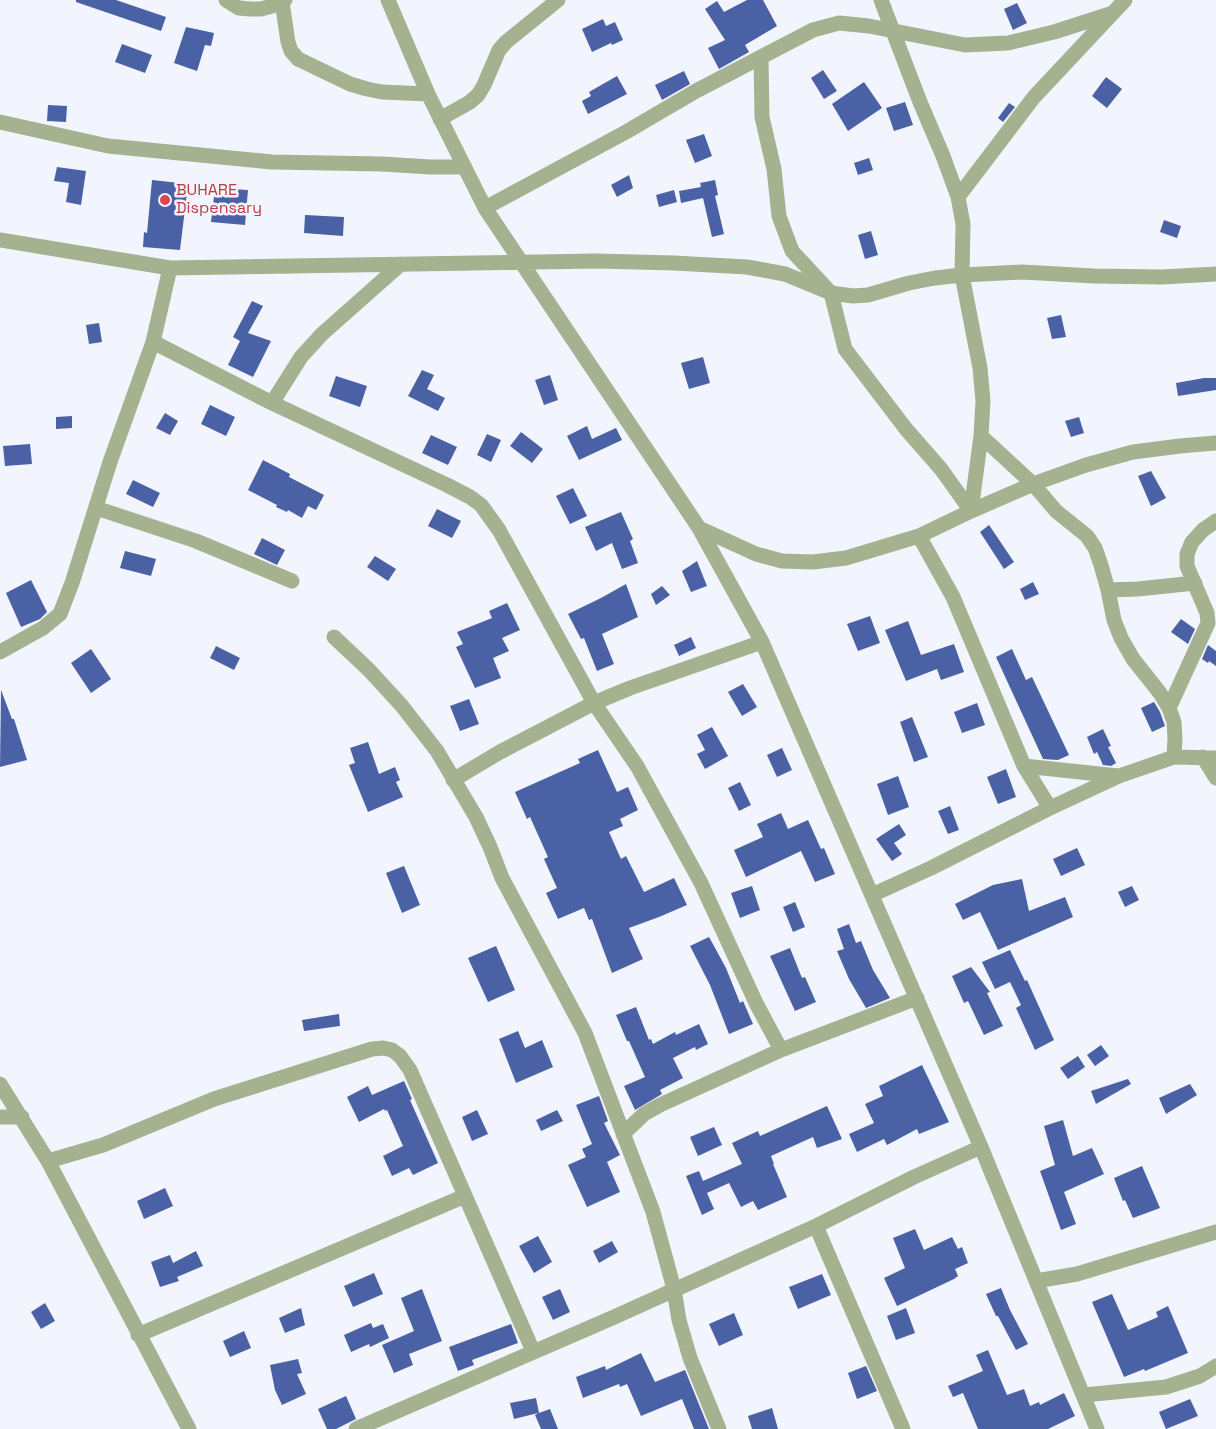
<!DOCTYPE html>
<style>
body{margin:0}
canvas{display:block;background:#f2f5fe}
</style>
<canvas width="1216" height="1429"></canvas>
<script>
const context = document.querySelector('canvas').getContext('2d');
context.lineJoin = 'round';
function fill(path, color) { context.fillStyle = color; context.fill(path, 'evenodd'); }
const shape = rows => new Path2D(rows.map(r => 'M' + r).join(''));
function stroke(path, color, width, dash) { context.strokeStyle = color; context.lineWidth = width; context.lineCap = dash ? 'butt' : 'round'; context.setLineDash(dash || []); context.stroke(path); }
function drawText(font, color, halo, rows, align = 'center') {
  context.font = font + ' "Space Grotesk",sans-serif'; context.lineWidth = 5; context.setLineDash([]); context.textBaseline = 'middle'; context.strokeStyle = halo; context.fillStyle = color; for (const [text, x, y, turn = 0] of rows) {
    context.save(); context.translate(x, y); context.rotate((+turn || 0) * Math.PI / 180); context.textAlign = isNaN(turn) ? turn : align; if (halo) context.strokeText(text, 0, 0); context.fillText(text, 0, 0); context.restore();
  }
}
const building = shape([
 [76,0,116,0,166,17,161,31,76,2],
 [747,0,763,0,777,26,745,45,749,52,719,69,708,48,725,40,705,9,717,1,724,12],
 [1017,3,1027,23,1013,30,1004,9],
 [603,19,606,26,615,22,623,40,612,45,611,43,592,52,582,29],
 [186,27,214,33,211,46,205,45,197,71,174,63],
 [122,44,152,55,145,73,115,62],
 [823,70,837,91,824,99,811,78],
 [684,71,690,84,662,100,655,85],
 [617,76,627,94,588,114,582,101,591,96,589,92],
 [1106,77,1122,89,1107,108,1092,96],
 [864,82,882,108,848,131,832,104],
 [905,102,913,125,894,131,886,108],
 [1009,103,1015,107,1003,122,998,118],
 [48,105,67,106,66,122,47,121],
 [704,134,712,156,695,163,686,140],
 [869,158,873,170,858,175,854,163],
 [57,167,86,171,81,205,66,202,69,183,54,181],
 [629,175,633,188,617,197,611,185],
 [152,180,188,184,180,250,143,247,144,232,147,233],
 [715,180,718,195,715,196,724,234,712,237,703,198,681,203,679,191,701,187,700,183],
 [215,188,248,190,245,225,211,222],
 [674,190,677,202,659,207,656,195],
 [305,215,344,217,343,236,304,233],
 [1164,220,1181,226,1177,238,1160,232],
 [871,231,878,255,865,259,858,235],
 [252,301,263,306,248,333,271,341,253,377,228,365,240,341,233,337],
 [1061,315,1066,337,1052,339,1047,318],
 [99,323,102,342,89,344,86,325],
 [703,357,710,383,689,389,681,363],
 [422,370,434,375,427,389,445,398,438,411,408,396],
 [550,375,558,400,544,405,535,380],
 [336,376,367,386,360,407,329,396],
 [1204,378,1216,378,1216,390,1178,396,1176,383],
 [210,405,235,417,226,436,201,424],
 [165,413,178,421,170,435,156,428],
 [72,416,72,428,56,429,56,417],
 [1079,417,1084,433,1071,437,1065,421],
 [587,426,592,439,616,428,622,440,579,460,567,436],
 [521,432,543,449,532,463,510,446],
 [487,434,501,440,491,462,477,455],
 [431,435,457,447,448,465,422,453],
 [30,444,32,464,5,466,3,446],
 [263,460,290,474,289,477,324,495,316,510,308,506,302,518,288,510,287,512,276,507,277,505,248,490],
 [1151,471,1166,498,1151,506,1138,476],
 [133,480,160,493,153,507,126,494],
 [573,488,587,516,570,524,556,496],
 [437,509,461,521,452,538,428,526],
 [621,512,633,539,630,541,638,563,622,569,612,543,596,551,585,527],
 [989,525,1014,562,1004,569,980,532],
 [262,538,285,550,277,565,254,554],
 [125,551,156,559,151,576,120,568],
 [375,556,396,569,388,581,367,567],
 [697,561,707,586,691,592,682,571],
 [31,580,47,612,40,619,21,627,6,593],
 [1033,582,1039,594,1025,600,1020,589],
 [626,584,638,617,602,634,614,664,597,671,584,638,581,639,568,614,601,598],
 [662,586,670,595,656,605,651,594],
 [507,603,520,630,502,638,509,651,493,658,501,678,475,688,456,647,463,644,457,632,492,618,489,611],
 [870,616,880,643,858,651,847,624],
 [1181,619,1195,629,1188,644,1171,632],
 [908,621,921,655,954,644,964,672,941,680,937,669,906,681,885,630],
 [691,637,696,648,679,656,674,645],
 [1208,645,1216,651,1216,666,1209,661,1208,663,1202,659],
 [216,646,240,658,234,670,210,658],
 [91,649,111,679,91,693,71,663],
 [1012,649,1026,680,1032,677,1069,755,1058,760,1043,759,996,657],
 [743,684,757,707,742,716,728,692],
 [1,690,12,719,14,719,27,760,0,767],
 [469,699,479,724,460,731,450,706],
 [1154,702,1160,712,1165,726,1152,732,1141,708],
 [977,703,985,725,962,733,954,712],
 [912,717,928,757,914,762,900,722],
 [712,727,728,756,705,769,697,754,705,750,697,735],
 [1103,729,1111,746,1108,747,1116,763,1111,766,1103,765,1097,752,1094,754,1087,737],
 [368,742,379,774,395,767,400,780,396,782,403,797,368,812,349,765,355,763,350,748],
 [782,748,792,770,777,777,767,755],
 [598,750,617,792,628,787,638,810,620,819,623,826,609,832,621,859,626,856,644,892,674,878,687,905,659,917,629,928,643,959,612,973,592,919,589,920,584,908,558,919,546,893,557,888,544,859,548,857,530,817,527,819,515,792,580,763,578,759],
 [1006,769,1016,797,998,804,987,777],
 [898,776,909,807,888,815,877,784],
 [740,782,751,805,739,811,728,788],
 [950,806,959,830,948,834,938,811],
 [781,813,788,829,808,820,821,849,824,848,835,874,815,882,801,851,746,877,734,850,763,837,757,824],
 [899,824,906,835,894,843,902,854,892,861,876,839],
 [1077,848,1085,865,1061,876,1053,859],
 [404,866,420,905,402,913,386,873],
 [1022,879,1029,911,1065,897,1073,917,998,950,980,912,963,920,955,904,993,885],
 [752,886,760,910,740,918,731,893],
 [1132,886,1139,900,1125,907,1118,892],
 [795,902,805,927,793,932,783,907],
 [849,924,856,943,861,941,873,970,890,998,866,1008,849,979,837,951,844,949,837,929],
 [709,937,726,968,740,1003,743,1001,753,1024,729,1034,710,985,690,946],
 [496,946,515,990,488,1002,468,958],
 [790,948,802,978,805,977,816,1002,795,1011,770,956],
 [1010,950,1025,981,1027,980,1054,1040,1035,1050,1016,1008,1021,1005,1010,982,995,989,982,962],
 [971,967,990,992,987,993,1003,1026,984,1035,968,1001,964,1003,952,976],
 [636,1007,649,1040,651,1039,653,1044,675,1032,676,1035,699,1024,708,1044,696,1050,695,1047,673,1058,683,1078,660,1090,662,1094,635,1110,624,1086,645,1077,629,1041,627,1041,616,1015],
 [339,1014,340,1026,304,1031,302,1020],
 [518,1031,525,1048,542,1040,553,1067,516,1083,499,1039],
 [1101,1045,1109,1056,1095,1066,1087,1055],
 [1078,1056,1085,1067,1068,1079,1060,1068],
 [922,1065,949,1122,919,1134,917,1129,887,1145,884,1139,857,1152,849,1134,874,1123,865,1104,883,1096,879,1086],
 [1128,1079,1131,1084,1096,1104,1091,1091],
 [404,1081,412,1099,410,1100,438,1163,413,1175,409,1168,392,1176,383,1156,403,1146,387,1110,385,1111,384,1109,359,1122,347,1097,368,1086,372,1095],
 [1190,1084,1197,1095,1166,1114,1159,1098],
 [599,1096,608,1121,604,1123,620,1155,607,1162,620,1192,587,1207,568,1165,586,1157,582,1149,592,1144,576,1105],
 [827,1106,842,1139,817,1148,813,1137,771,1156,774,1164,773,1164,787,1197,758,1210,753,1201,741,1207,729,1183,707,1193,714,1209,702,1215,686,1176,699,1171,703,1181,742,1164,732,1143,758,1131,760,1136],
 [477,1110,488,1134,472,1141,462,1117],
 [557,1110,563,1121,541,1131,536,1120],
 [1063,1120,1073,1156,1092,1148,1104,1174,1064,1192,1076,1224,1061,1230,1040,1171,1055,1165,1044,1126],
 [714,1127,722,1145,698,1156,690,1137],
 [1142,1166,1160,1208,1133,1218,1125,1200,1123,1201,1114,1178],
 [165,1188,173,1206,144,1219,137,1201],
 [915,1229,924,1250,952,1237,958,1249,962,1247,968,1263,955,1269,958,1276,954,1279,897,1306,884,1278,905,1268,893,1238],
 [538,1236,552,1262,534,1273,519,1246],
 [612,1241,618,1252,599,1263,593,1251],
 [196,1251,203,1266,177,1277,179,1281,160,1287,151,1262,170,1255,173,1263],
 [374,1273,383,1294,353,1307,344,1286],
 [822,1274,831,1295,798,1309,789,1287],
 [1001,1288,1010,1310,1028,1344,1016,1350,998,1316,996,1316,986,1294],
 [422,1289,442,1341,409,1354,413,1365,394,1373,382,1345,414,1331,401,1298],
 [560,1289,570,1312,553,1320,542,1297],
 [1112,1294,1128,1330,1158,1317,1156,1312,1168,1306,1188,1353,1145,1371,1144,1369,1124,1377,1092,1302],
 [45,1303,55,1321,41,1329,31,1312],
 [301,1308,305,1325,285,1333,279,1318],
 [906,1308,915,1333,896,1340,887,1316],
 [734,1313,743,1335,719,1346,709,1324],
 [371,1323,373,1328,383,1324,389,1338,370,1347,369,1344,351,1352,344,1335],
 [511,1324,518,1343,472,1360,474,1365,458,1371,449,1347],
 [244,1331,251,1348,230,1357,223,1341],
 [988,1350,1007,1395,1024,1389,1030,1406,1039,1402,1040,1405,1064,1393,1075,1416,1048,1429,978,1429,963,1393,953,1397,948,1386,983,1371,976,1355],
 [641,1353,655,1382,685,1370,709,1429,694,1429,682,1399,641,1416,627,1384,620,1387,619,1384,583,1398,576,1377,605,1366,606,1370],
 [298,1359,302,1373,297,1374,306,1394,282,1405,275,1390,270,1365],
 [866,1366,877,1391,857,1399,848,1373],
 [346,1396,356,1419,336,1429,327,1429,318,1409],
 [536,1398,539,1413,550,1409,558,1429,541,1429,535,1415,538,1413,514,1419,510,1403],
 [1190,1399,1198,1416,1166,1429,1159,1412],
 [772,1408,778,1429,752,1429,748,1416]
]);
const minor = shape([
 [226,0,239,8,250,9,261,9,272,6,285,0],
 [388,0,428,94,485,208,699,528,762,642,981,1147,1097,1429],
 [881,0,920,102,943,156,958,197,963,224,962,275,980,368,983,401,981,436,971,511],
 [282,2,288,42,291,51,298,59,350,84,367,89,382,92,428,94],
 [761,57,762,117,774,169,779,216,792,251,831,293,845,349,906,429,941,469,971,511],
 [440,119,470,102,478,95,484,85,499,50,506,42,558,0],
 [0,122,108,146,272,162,382,164,430,167,464,167],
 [958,197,1034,97,1125,0],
 [485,208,626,132,696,91,813,30,839,23,869,26,965,45,1008,43,1054,32,1110,14],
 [0,240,170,268,597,261,674,263,747,267,785,274,831,293,853,296,868,295,909,283,935,278,962,275,1022,272,1094,276,1162,277,1216,274],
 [153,342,272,403,447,485,470,497,481,505,499,530,594,703,637,766,701,883,756,1003,781,1050],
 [272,403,301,357,322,334,401,264],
 [981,436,1033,484,1056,511,1087,536,1095,548,1101,565,1108,590,1114,620,1121,638,1133,659,1160,693,1169,708,1174,722,1175,738,1174,757],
 [96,508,196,541,292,581],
 [699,528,756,554,782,561,813,562,846,558,919,536,971,511,1033,484,1086,465,1133,452,1180,446,1216,443],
 [919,536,953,597,1024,766,1118,776],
 [1108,590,1138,589,1195,583],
 [334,637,369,670,402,706,437,751,476,817,490,847,502,878,585,1033,653,1212,674,1289,679,1320,690,1358,719,1429],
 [0,652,43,628,60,614,72,583,110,462,153,342,170,268],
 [1169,708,1208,623,1207,613,1187,566,1187,554,1192,542,1203,530,1216,521],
 [1203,757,1216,778],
 [1024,766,1050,808],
 [453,780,500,752,594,703,630,688,762,642],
 [872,895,931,868,1050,808,1119,776,1174,757,1216,758],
 [0,1084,48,1161,189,1429],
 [0,1117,22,1117],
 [623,1134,644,1114,660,1105,781,1050,917,998],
 [48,1161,103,1145,214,1099,372,1049,383,1048,392,1050,400,1056,410,1070,533,1351],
 [816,1226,903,1429],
 [1036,1281,1077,1274,1216,1232],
 [138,1335,465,1196],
 [1084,1395,1166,1387,1200,1376,1216,1366],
 [356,1429,612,1318,816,1226,914,1177,981,1147]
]);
const markers = [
 [165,200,6,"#e0444e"]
];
const healthNames = [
 ["BUHARE",176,191],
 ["Dispensary",176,209]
];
fill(building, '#4b61a5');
stroke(minor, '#a5b28f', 15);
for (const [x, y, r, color] of markers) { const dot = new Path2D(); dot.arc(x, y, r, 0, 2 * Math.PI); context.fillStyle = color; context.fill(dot); stroke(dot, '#f2f5fe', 2); }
drawText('16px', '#be3a42', '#f2f5fe', healthNames, 'left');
</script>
